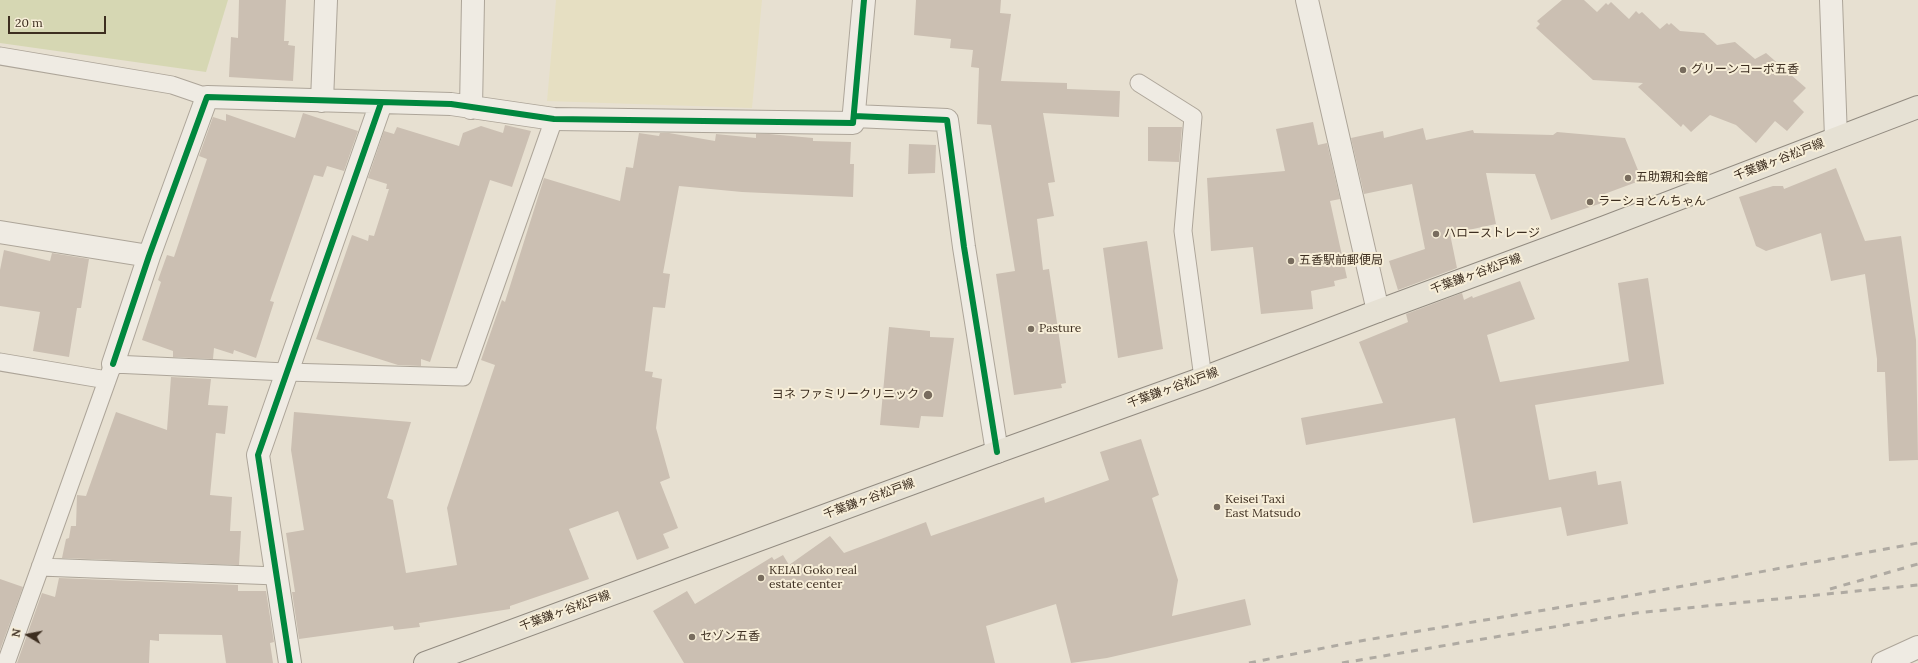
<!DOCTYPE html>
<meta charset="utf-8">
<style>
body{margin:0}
#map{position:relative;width:1918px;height:663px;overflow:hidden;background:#e7e0d1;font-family:Lora,serif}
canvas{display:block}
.north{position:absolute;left:8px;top:615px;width:40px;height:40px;-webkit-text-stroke:3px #f7eed8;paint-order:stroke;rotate:280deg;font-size:11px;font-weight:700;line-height:16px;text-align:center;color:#3d2e20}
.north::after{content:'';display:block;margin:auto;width:14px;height:18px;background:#3d2e20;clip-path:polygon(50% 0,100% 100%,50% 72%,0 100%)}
.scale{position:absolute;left:8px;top:16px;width:98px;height:18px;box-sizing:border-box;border:2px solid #3d2e20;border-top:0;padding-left:5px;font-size:12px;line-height:14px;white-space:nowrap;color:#3d2e20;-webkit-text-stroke:3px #f7eed8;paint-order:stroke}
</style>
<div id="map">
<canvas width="1918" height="663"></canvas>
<div class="north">N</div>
<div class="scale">20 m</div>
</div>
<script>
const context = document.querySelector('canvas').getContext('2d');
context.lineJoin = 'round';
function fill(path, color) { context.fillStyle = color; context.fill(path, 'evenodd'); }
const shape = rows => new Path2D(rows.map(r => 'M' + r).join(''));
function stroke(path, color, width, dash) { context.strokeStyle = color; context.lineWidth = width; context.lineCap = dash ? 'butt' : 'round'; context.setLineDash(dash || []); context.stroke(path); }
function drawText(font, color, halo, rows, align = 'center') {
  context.font = font + ' Lora,"Noto Sans JP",serif'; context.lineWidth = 4; context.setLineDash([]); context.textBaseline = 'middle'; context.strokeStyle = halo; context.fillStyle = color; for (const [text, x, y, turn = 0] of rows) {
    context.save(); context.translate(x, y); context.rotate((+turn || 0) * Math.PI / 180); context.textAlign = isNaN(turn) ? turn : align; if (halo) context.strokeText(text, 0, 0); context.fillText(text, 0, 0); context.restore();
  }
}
const farmland = shape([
 [556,0,762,0,752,108,547,101]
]);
const green = shape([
 [0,0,228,0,206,72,0,43]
]);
const building = shape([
 [239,0,286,0,284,41,289,41,288,45,295,46,293,81,229,77,231,37,238,38],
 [916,0,1001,0,1000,13,1011,14,1001,81,1067,83,1067,89,1120,91,1119,117,1043,113,1055,182,1048,183,1054,216,1037,219,1043,270,1049,269,1066,383,1061,384,1062,388,1014,395,996,274,1015,271,991,125,977,124,979,68,971,67,973,50,950,48,951,39,914,35],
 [1562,0,1584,0,1597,12,1606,3,1608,5,1611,2,1629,19,1636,11,1639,14,1642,12,1660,29,1667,23,1669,25,1671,23,1680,31,1704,33,1717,45,1735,42,1755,59,1766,53,1806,88,1793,101,1804,112,1787,131,1775,121,1756,143,1736,125,1710,115,1691,132,1683,124,1681,127,1638,87,1643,83,1593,80,1536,28,1540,24,1537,21],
 [303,113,358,131,344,171,327,166,323,177,314,175,270,301,274,302,256,358,234,350,233,354,214,348,213,359,173,357,173,351,142,340,161,282,158,280,167,255,174,257,207,159,199,156,213,117,226,121,226,114,295,138],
 [1313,122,1318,145,1327,143,1340,199,1330,201,1347,278,1334,281,1335,286,1311,291,1313,309,1261,314,1253,247,1211,251,1207,178,1285,171,1276,129],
 [505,125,531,131,512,187,490,180,430,362,421,359,421,366,398,365,316,339,352,235,368,241,369,235,374,236,389,189,386,189,387,184,368,178,384,131,394,134,397,127,459,146,463,133,481,126,503,133],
 [1148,127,1182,127,1179,162,1148,161],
 [1423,128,1426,140,1473,130,1474,133,1553,135,1557,132,1625,138,1642,180,1599,196,1602,203,1551,220,1535,174,1486,173,1496,224,1450,234,1457,268,1398,290,1389,261,1425,249,1412,184,1364,194,1351,138,1383,131,1384,138],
 [639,133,659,136,660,133,669,133,715,141,716,134,756,138,756,134,769,134,813,138,813,141,851,142,850,164,854,164,853,197,742,192,679,186,663,273,670,274,665,308,653,307,645,371,653,372,652,377,662,379,656,428,670,478,660,482,678,528,663,534,669,548,637,560,618,511,569,529,589,579,510,606,510,609,419,623,420,627,394,630,393,626,299,639,292,592,295,592,286,533,304,530,291,450,294,412,411,422,387,498,393,500,406,573,457,565,447,508,495,365,481,360,502,300,505,302,544,178,620,201,626,167,633,168],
 [909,144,936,145,935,173,908,174],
 [1836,168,1865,241,1901,236,1916,340,1918,460,1889,461,1885,372,1877,372,1877,359,1865,274,1831,281,1821,233,1766,251,1756,246,1739,197,1773,186,1783,186,1784,189],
 [1147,241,1163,349,1118,358,1103,248],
 [4,250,50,261,52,253,89,259,81,308,77,308,69,357,33,351,40,312,0,306,0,270],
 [1648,278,1664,384,1535,405,1549,480,1596,471,1598,485,1621,481,1628,524,1567,536,1561,507,1473,523,1455,418,1306,445,1301,418,1383,403,1359,342,1408,322,1406,314,1462,293,1464,300,1472,296,1473,298,1520,281,1535,319,1487,335,1500,382,1629,361,1618,283],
 [889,327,930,331,930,337,954,338,943,417,921,416,919,428,880,425],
 [171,377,211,379,208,405,228,406,225,434,216,433,210,495,232,497,230,531,241,531,239,565,62,558,66,539,69,538,71,526,76,526,77,495,86,496,116,412,167,430],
 [1141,439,1159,495,1152,498,1178,580,1172,616,1245,599,1251,625,1107,658,1071,663,1056,604,986,626,995,663,684,663,653,611,687,591,695,604,772,557,774,560,783,555,789,565,830,536,844,553,926,522,931,536,1044,497,1045,503,1109,480,1100,452],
 [59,578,238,585,238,591,266,591,274,642,270,643,273,663,226,663,222,635,159,634,159,641,150,640,149,663,17,663,42,593,55,597],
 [0,579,23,587,0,650]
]);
const service = shape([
 [0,56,172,85,207,97],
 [1139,83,1193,117,1183,231,1203,378],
 [0,362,107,380],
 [40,567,277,576],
 [6,663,113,364,286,372,463,377,554,119]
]);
const minor = shape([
 [1307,0,1378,311],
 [1831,0,1836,138],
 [322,101,326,0],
 [471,108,473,0],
 [854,116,947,120,964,247,997,452],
 [0,232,149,256],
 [113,364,149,256,207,97,451,104,554,119,853,123,864,0],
 [290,663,258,455,381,103],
 [1883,663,1918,647]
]);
const primary = shape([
 [425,663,997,452,1203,378,1378,311,1605,227,1918,107]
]);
const rail = shape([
 [1830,589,1918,564],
 [1249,663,1354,642,1634,595,1918,543],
 [1342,663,1636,613,1918,585]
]);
const cycleway = shape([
 [854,116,947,120,964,247,997,452],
 [113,364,149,256,207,97,451,104,554,119,853,123,864,0],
 [290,663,258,455,381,103]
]);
const markers = [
 [1683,70,4,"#786c5e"],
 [1628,178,4,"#786c5e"],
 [1590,202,4,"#786c5e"],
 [1436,234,4,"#786c5e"],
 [1291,261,4,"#786c5e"],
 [1031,329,4,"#786c5e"],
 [928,395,5,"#786c5e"],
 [1217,507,4,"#786c5e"],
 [761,578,4,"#786c5e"],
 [692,637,4,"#786c5e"]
];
const poiNames = [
 ["グリーンコーポ五香",1691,70],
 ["五助親和会館",1636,178],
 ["ラーショとんちゃん",1598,202],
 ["ハローストレージ",1444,234],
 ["五香駅前郵便局",1299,261],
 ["Pasture",1039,329],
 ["ヨネ ファミリークリニック",919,395,"right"],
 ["Keisei Taxi",1225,500],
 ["East Matsudo",1225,514],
 ["KEIAI Goko real",769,571],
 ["estate center",769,585],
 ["セゾン五香",700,637]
];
const streetNames = [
 ["千葉鎌ヶ谷松戸線",1779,160,-21],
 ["千葉鎌ヶ谷松戸線",1476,274,-20],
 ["千葉鎌ヶ谷松戸線",1173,388,-20],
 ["千葉鎌ヶ谷松戸線",869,499,-20],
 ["千葉鎌ヶ谷松戸線",565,611,-20]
];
fill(farmland, '#e6dfc2');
fill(green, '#d6d7b3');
fill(building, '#cbbfb2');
stroke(service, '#ada599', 19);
stroke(minor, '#ada599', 24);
stroke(primary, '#928b80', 24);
stroke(service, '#efebe3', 17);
stroke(minor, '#efebe3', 22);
stroke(primary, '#e6e1d4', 22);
stroke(rail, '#afaaa2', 3, [7, 7]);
stroke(cycleway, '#00873e', 6);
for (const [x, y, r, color] of markers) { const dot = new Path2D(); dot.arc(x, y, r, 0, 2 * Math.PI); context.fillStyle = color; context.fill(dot); stroke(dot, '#f7eed8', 1.5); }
drawText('12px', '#3d2e20', '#f7eed8', poiNames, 'left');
drawText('12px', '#3d2e20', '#f7eed8', streetNames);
</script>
